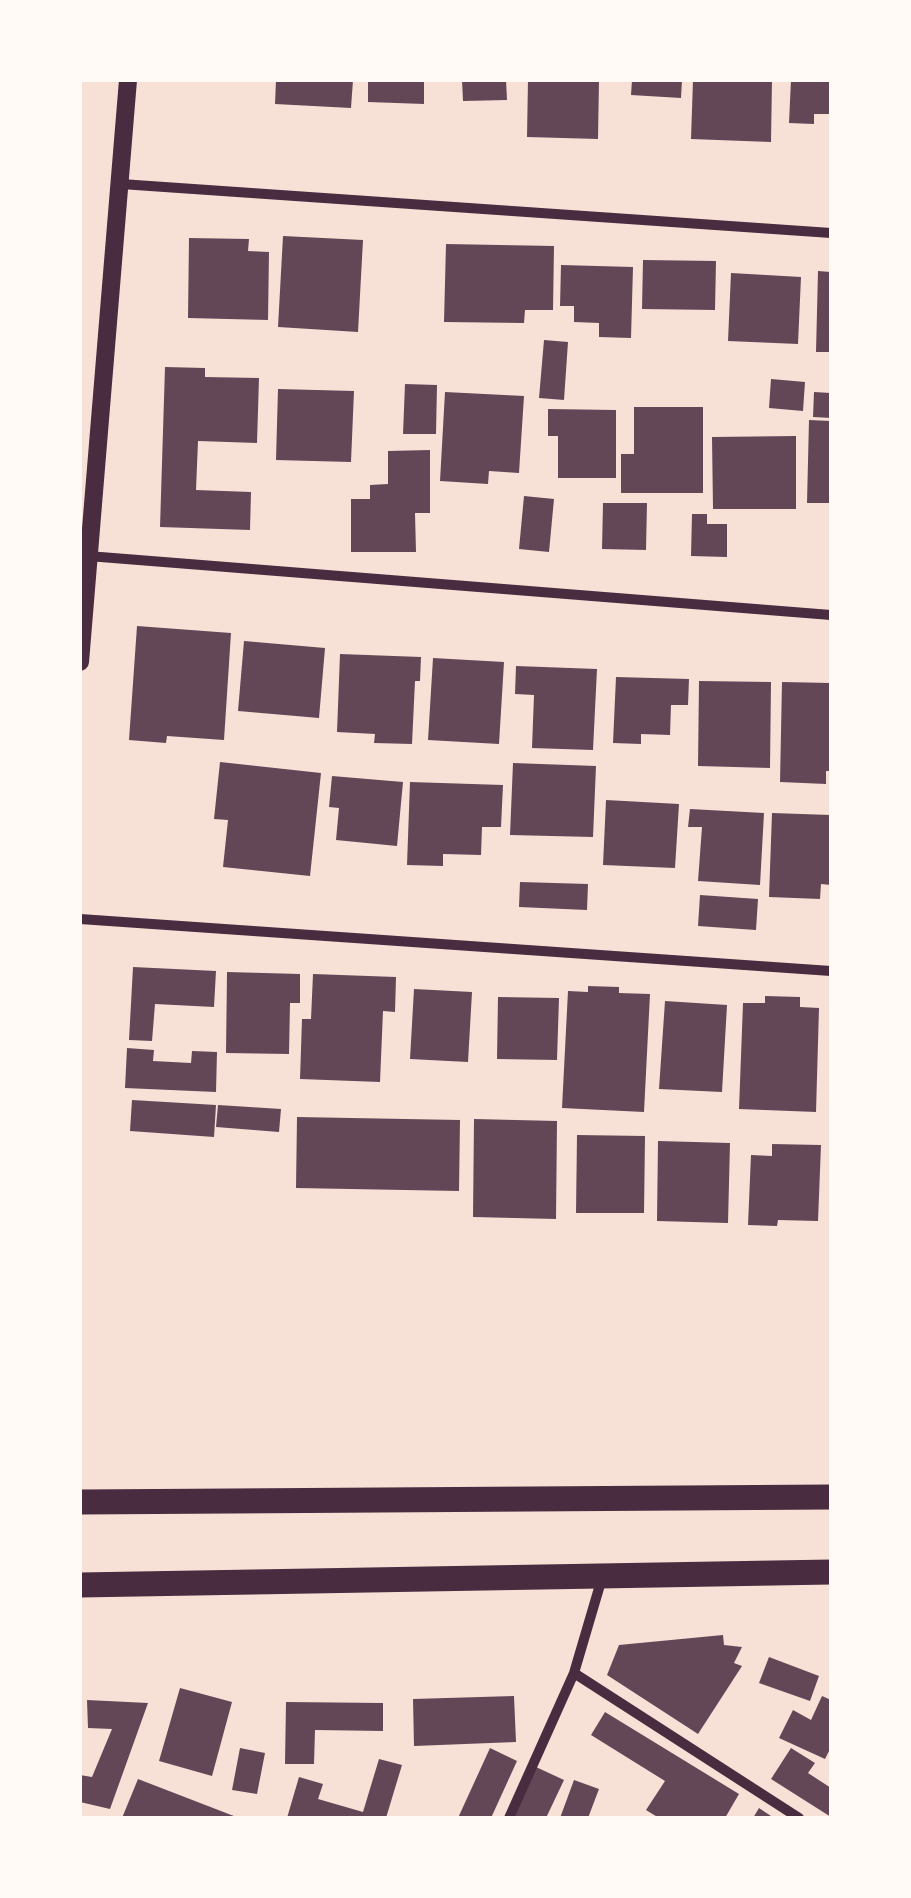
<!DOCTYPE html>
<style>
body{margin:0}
#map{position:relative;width:911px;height:1898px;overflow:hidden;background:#f7e1d7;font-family:Ubuntu,sans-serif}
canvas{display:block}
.frame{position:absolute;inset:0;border:82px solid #fffaf5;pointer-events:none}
</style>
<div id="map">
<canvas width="911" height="1898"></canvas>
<div class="frame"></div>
</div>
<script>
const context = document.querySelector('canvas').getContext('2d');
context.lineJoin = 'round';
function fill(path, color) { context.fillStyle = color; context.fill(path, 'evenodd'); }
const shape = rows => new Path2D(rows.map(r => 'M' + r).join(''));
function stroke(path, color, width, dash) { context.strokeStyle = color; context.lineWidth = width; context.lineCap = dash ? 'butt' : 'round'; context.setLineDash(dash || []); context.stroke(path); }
const building = shape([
 [276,80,353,80,351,108,275,104],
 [368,80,424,80,424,104,368,102],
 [462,80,506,80,507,100,463,101],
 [528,80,599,80,598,139,527,137],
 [632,80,682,80,681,98,631,95],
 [693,80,772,80,771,142,691,139],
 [791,80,831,80,831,114,814,114,814,124,789,123],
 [283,236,363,240,358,332,278,327],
 [189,238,249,239,248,251,269,252,268,320,188,318],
 [446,244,554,246,553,310,525,310,524,323,444,322],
 [643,260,716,261,715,310,642,309],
 [561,265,633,267,631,338,599,337,599,323,574,322,574,306,560,306],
 [818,271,831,272,831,352,816,352],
 [731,273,801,277,798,344,728,341],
 [544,340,568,342,564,400,539,398],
 [165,367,205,368,205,377,259,378,257,443,198,441,196,490,251,492,250,530,160,527],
 [771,379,805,382,803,411,769,408],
 [405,384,437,385,436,434,403,434],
 [278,389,354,391,351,462,276,460],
 [445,392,524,396,519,473,489,471,488,484,440,481],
 [814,392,831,393,831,418,813,417],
 [634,407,703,407,703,493,621,493,621,454,634,454],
 [548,409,616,410,616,478,558,478,558,436,548,436],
 [809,420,831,421,831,503,807,503],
 [796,436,796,509,713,509,712,437],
 [430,450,430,513,415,513,416,552,351,552,351,499,370,499,370,485,388,484,388,451],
 [524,496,554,499,549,552,519,549],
 [603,503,647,503,646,550,602,549],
 [692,514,707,514,707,524,727,524,727,557,691,556],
 [137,626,231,633,224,740,167,736,166,743,129,740],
 [244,641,325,648,319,718,238,711],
 [340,654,421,657,420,681,415,681,412,744,374,743,375,734,337,732],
 [433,658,504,662,499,744,428,740],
 [516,666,597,669,593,750,532,748,534,695,515,694],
 [616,677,689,679,688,705,671,705,670,735,641,734,641,744,613,743],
 [699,681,771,682,770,768,698,766],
 [782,682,831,683,831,771,826,771,826,784,780,782],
 [220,762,321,773,310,876,223,867,228,820,214,819],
 [513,763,596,766,593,837,510,835],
 [332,776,403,782,397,846,336,840,339,808,329,807],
 [410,782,503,785,501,827,482,827,481,855,443,854,443,866,407,865],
 [606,800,679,804,675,868,603,865],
 [690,809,764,813,760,885,698,881,702,827,688,827],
 [772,813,831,815,831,885,821,884,820,899,769,897],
 [520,882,588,884,587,910,519,907],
 [700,895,758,899,756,930,698,926],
 [133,967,216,971,214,1007,155,1004,152,1041,129,1040],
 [227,972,300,974,300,1003,290,1003,289,1054,226,1053],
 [313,974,396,977,395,1012,383,1011,380,1082,300,1079,302,1019,311,1019],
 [588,986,619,987,619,993,650,994,644,1112,562,1108,568,991,588,992],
 [414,989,472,992,468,1062,410,1059],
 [765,996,800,997,800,1007,819,1008,816,1112,739,1109,743,1003,765,1003],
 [498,997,559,998,557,1060,497,1059],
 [665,1001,727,1005,722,1092,659,1089],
 [127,1048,154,1050,153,1061,191,1063,192,1051,217,1052,216,1092,125,1088],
 [132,1100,216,1105,214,1137,130,1131],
 [218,1105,281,1109,279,1132,216,1127],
 [297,1117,460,1120,459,1191,296,1188],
 [474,1119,557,1121,556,1219,473,1217],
 [577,1135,645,1136,644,1213,576,1213],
 [658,1141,730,1143,728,1223,657,1221],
 [772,1144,821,1145,818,1221,778,1220,777,1226,748,1225,751,1155,772,1156],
 [723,1635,724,1645,742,1647,734,1663,742,1666,698,1734,607,1675,619,1645],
 [769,1657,819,1676,810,1701,759,1683],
 [180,1688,232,1702,212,1776,159,1761],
 [514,1696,516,1742,414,1746,413,1699],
 [822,1696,831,1700,831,1747,825,1759,779,1738,793,1710,811,1720],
 [87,1700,148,1703,110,1809,80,1802,80,1775,92,1777,112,1729,88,1728],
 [286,1702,383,1703,383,1731,315,1730,314,1764,285,1764],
 [605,1712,739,1794,725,1818,659,1818,646,1810,665,1781,591,1735],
 [240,1748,265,1753,257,1794,232,1790],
 [490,1748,517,1761,491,1818,458,1818],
 [791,1748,815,1763,808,1773,831,1788,831,1817,771,1779],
 [379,1759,402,1765,386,1818,287,1818,299,1777,323,1784,318,1799,363,1812],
 [536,1767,564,1780,546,1818,512,1818],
 [138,1779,239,1818,122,1818],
 [574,1780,599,1789,588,1818,560,1818],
 [759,1808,774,1818,753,1818]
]);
const minor = shape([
 [121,184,831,233],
 [88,556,831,615],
 [80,919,831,971],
 [574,1673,799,1818],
 [509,1818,574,1673,602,1578]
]);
const tertiary = shape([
 [80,662,128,80]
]);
const primary = shape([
 [80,1502,831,1497],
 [80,1585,831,1572]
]);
fill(building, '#644757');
stroke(minor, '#4a2c40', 10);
stroke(tertiary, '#4a2c40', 18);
stroke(primary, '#4a2c40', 25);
</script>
